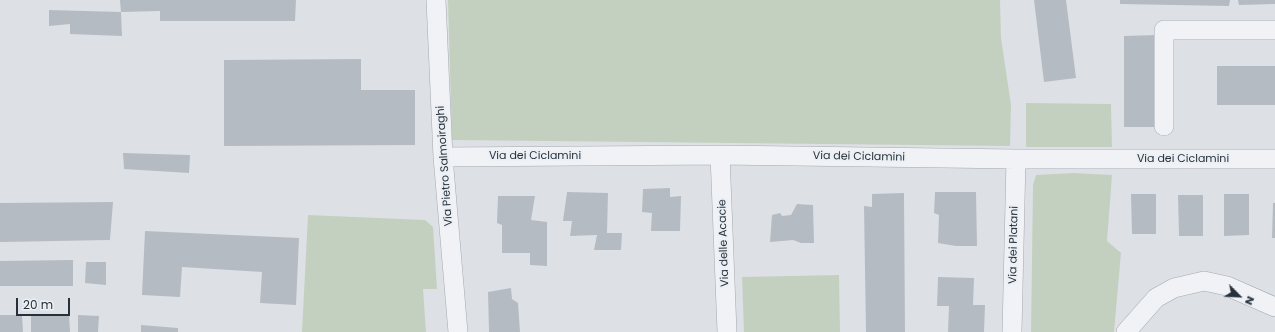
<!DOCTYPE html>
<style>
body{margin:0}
#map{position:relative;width:1275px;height:332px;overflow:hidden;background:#dde1e6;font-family:Poppins,sans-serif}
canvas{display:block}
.north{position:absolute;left:1219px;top:276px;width:40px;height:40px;-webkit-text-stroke:3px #ecf0f4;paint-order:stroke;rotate:114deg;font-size:11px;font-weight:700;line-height:16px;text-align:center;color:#27313c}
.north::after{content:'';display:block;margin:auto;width:14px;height:18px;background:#27313c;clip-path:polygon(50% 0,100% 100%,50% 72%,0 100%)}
.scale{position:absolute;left:16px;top:298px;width:54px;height:18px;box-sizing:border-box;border:2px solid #27313c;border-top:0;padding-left:5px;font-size:12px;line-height:14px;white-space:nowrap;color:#27313c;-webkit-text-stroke:3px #ecf0f4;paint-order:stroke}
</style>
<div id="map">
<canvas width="1275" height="332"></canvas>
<div class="north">N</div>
<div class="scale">20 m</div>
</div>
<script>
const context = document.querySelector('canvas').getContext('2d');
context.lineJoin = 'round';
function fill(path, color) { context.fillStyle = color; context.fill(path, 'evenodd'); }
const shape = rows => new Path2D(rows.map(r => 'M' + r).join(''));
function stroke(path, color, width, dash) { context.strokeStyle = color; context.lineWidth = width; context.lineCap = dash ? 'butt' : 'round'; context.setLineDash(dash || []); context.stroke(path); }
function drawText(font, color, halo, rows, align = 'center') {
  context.font = font + ' Poppins,sans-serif'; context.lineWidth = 4; context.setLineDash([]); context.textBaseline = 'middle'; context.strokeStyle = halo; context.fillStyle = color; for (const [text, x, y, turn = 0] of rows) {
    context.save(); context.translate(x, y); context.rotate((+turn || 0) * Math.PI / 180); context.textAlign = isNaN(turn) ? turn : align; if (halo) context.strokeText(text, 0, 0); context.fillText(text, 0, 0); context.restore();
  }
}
const green = shape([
 [448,0,1000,0,1001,38,1011,105,1010,146,452,140],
 [1026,103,1111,104,1112,147,1026,147],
 [1073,173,1112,175,1107,241,1121,253,1114,332,1031,332,1033,185,1036,175],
 [308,215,425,220,433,227,437,289,423,289,426,332,302,332],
 [839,275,840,332,744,332,742,277]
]);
const building = shape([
 [120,0,296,0,295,21,160,21,160,11,121,12,122,36,70,34,70,24,49,26,49,10,121,12],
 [1034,0,1066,0,1076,78,1044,82],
 [1120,0,1230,0,1229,6,1120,4],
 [1238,0,1275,0,1275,4,1239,5],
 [1157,35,1158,127,1124,127,1124,36],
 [361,59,361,90,415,90,415,145,224,146,224,60],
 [1217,66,1275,66,1275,105,1217,105],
 [123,153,190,155,189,173,124,169],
 [670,188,670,197,681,196,680,231,651,231,652,213,642,212,643,189],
 [567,192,608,193,607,233,622,233,621,250,594,250,597,235,570,236,572,221,563,221],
 [935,192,976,192,977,246,956,246,938,243,939,215,934,213],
 [904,193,905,332,866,332,864,206,872,207,872,194],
 [1131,194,1156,194,1156,234,1132,234],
 [1224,194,1249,194,1249,235,1224,236],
 [1178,195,1203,195,1203,236,1179,236],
 [498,196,535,196,531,220,547,222,547,266,530,265,530,253,502,253,502,225,497,223],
 [113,202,110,240,0,242,0,203],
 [1273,203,1275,203,1275,238,1272,238],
 [797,204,813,205,814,243,801,243,793,240,770,242,772,215,780,213,782,216,791,215],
 [145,231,299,238,296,305,260,303,262,272,182,267,180,297,142,295],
 [73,260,73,286,0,286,0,261],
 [86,262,106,262,106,285,85,283],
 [938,277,974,278,973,305,985,305,984,332,948,332,949,306,937,306],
 [511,288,512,299,518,303,520,332,489,332,488,292],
 [69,314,70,332,31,332,31,315],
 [0,315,22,315,23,332,0,332],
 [78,315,99,316,98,332,78,332],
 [141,325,178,328,178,332,141,332]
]);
const minor = shape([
 [436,0,443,157,458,332],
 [1164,126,1164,30,1275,30],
 [720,155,727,332],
 [443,157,720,155,1016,159,1275,159],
 [1012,332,1016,159],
 [1126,332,1156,298,1174,288,1204,281,1227,286,1275,307]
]);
const streetNames = [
 ["Via dei Ciclamini",535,156],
 ["Via dei Ciclamini",859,157,1],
 ["Via dei Ciclamini",1183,159],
 ["Via Pietro Salmoiraghi",445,166,-94],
 ["Via delle Acacie",724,243,-92],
 ["Via dei Platani",1014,245,-89]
];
fill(green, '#c4d0bf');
fill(building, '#b5bbc3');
stroke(minor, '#a3a9b0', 20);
stroke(minor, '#f0f2f5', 19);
drawText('11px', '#27313c', '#ecf0f4', streetNames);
</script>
